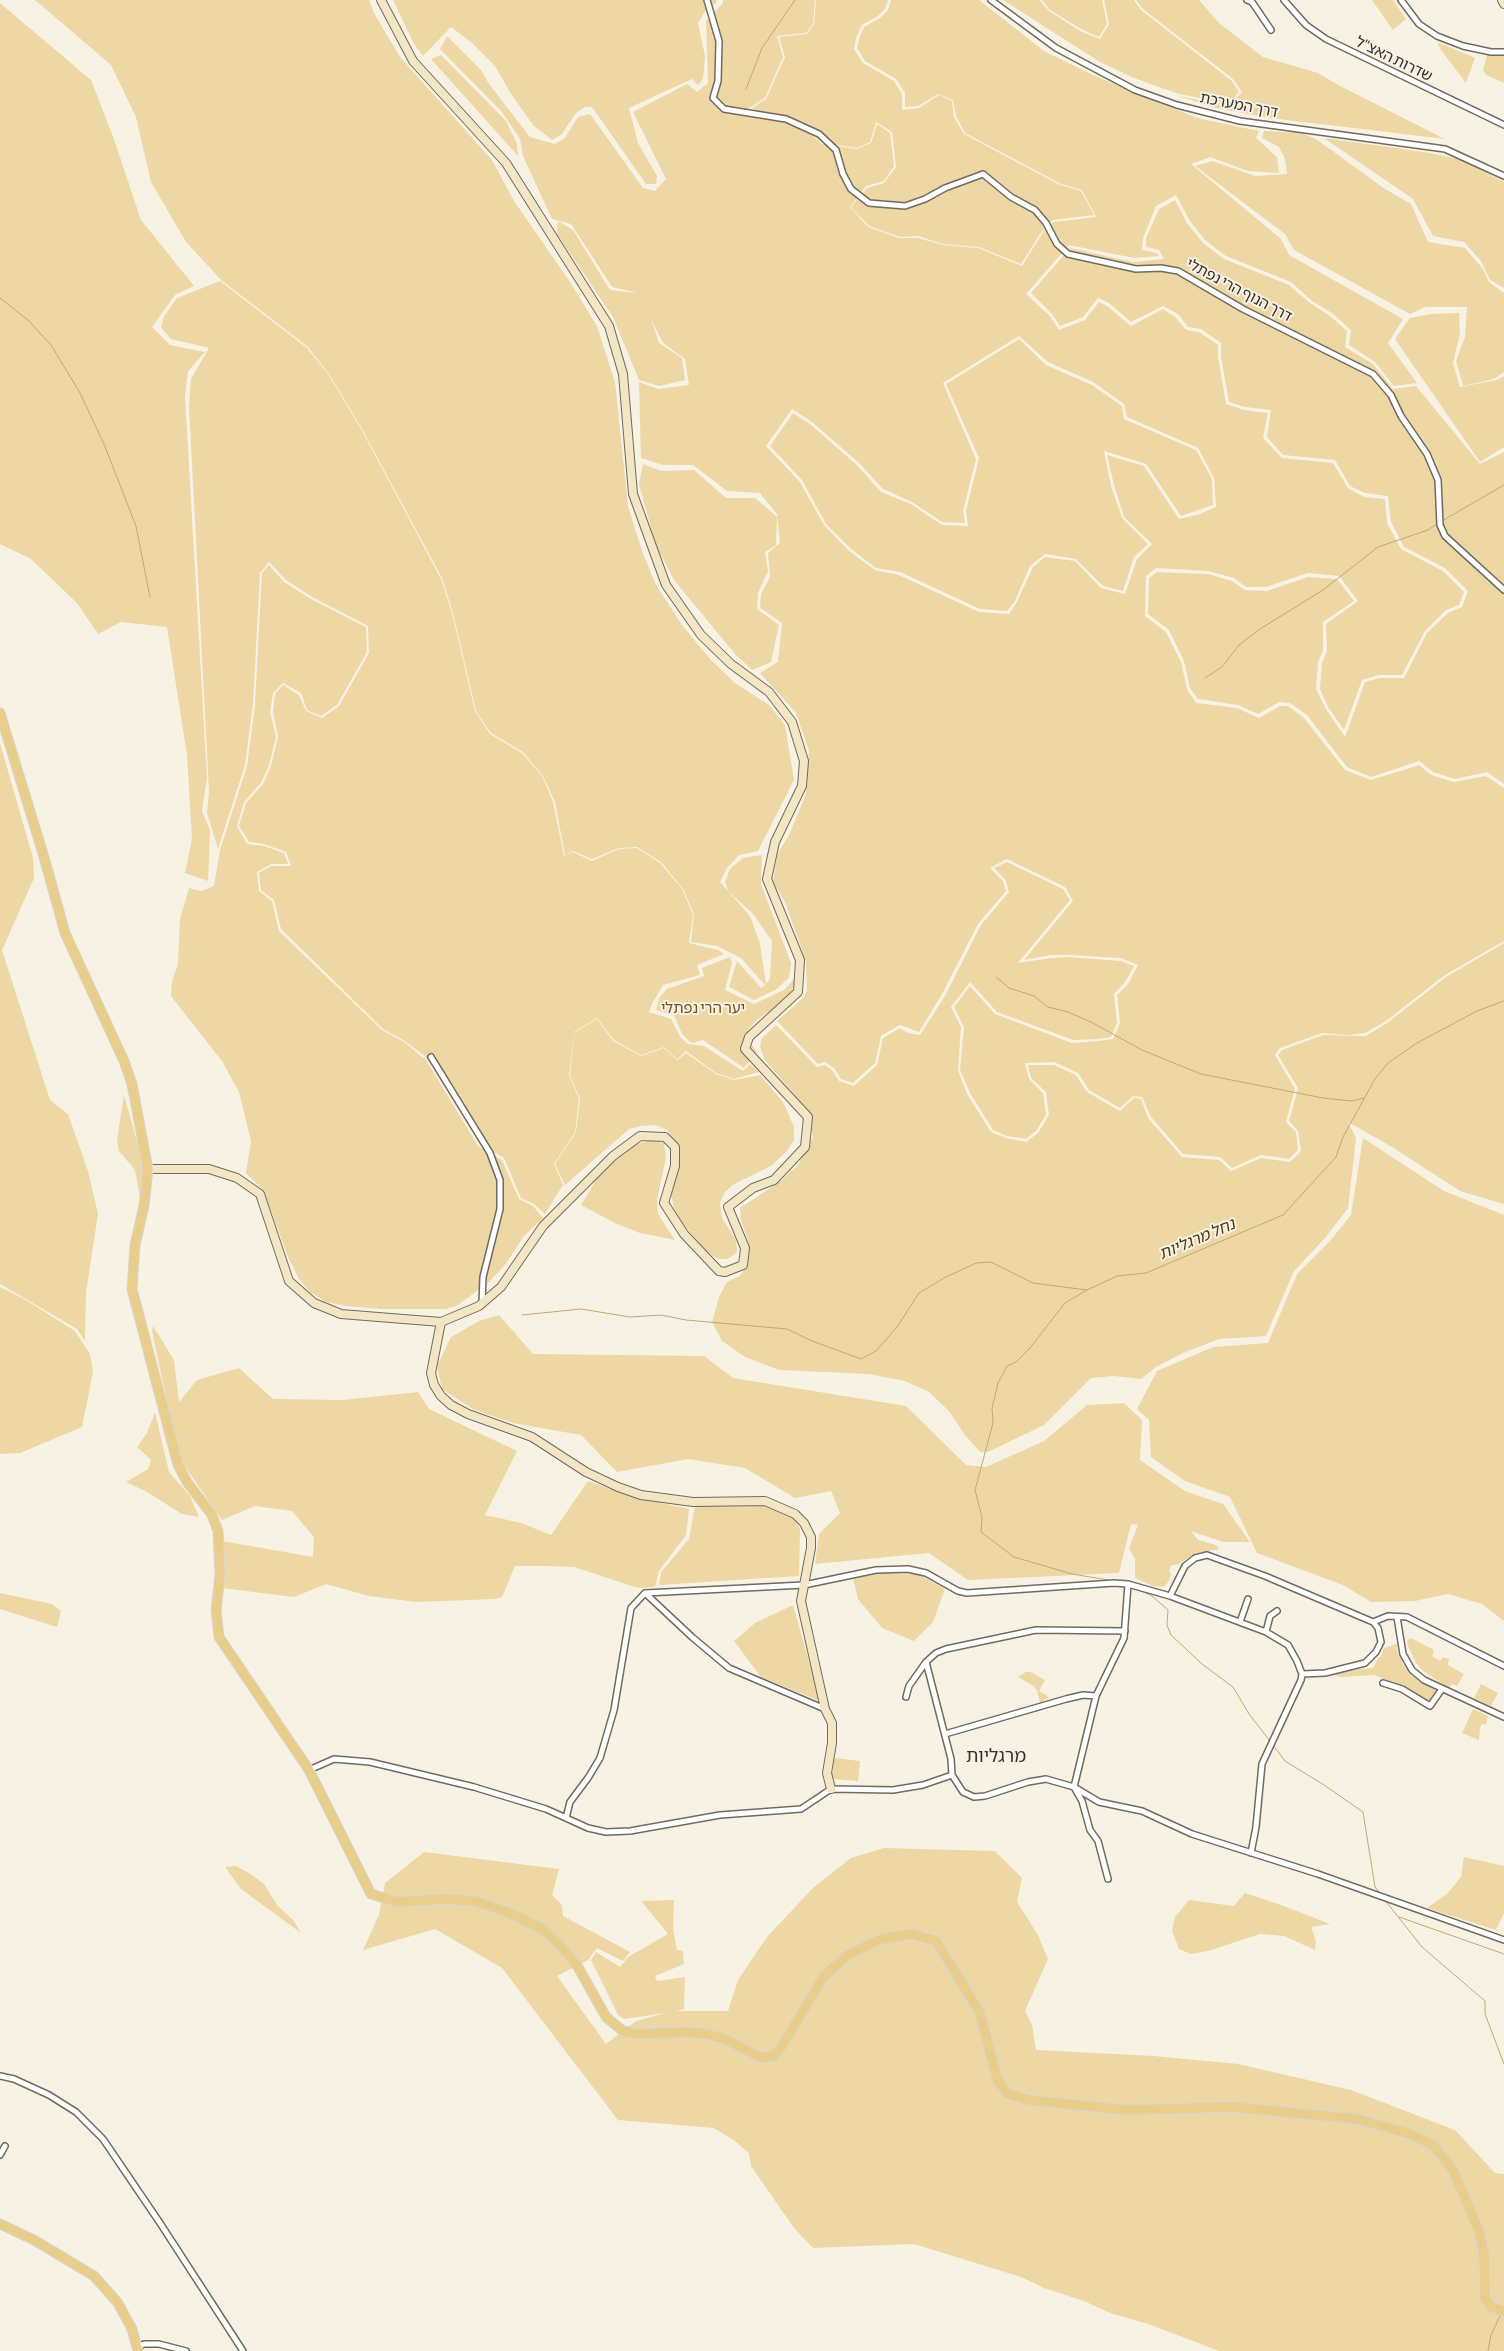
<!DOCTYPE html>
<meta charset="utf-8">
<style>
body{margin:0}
canvas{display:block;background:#f8f2e4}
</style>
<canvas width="1504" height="2351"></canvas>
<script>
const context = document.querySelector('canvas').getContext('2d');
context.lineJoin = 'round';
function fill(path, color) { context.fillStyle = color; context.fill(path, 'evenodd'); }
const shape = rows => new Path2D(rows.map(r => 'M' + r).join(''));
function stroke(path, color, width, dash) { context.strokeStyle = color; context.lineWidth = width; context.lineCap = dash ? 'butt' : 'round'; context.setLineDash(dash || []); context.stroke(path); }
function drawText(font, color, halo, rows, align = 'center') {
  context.font = font + ' "Asap Condensed","Noto Sans Hebrew",sans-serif'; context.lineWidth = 4; context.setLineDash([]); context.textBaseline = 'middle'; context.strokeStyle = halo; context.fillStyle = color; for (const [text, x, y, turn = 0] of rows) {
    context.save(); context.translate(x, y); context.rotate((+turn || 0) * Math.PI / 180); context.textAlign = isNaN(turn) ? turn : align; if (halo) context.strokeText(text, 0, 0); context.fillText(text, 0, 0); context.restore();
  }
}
const green = shape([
 [35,0,369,0,374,13,400,57,492,160,514,201,570,282,597,326,615,382,628,506,642,551,656,585,682,625,711,660,735,683,769,705,785,725,794,780,758,851,739,855,727,868,720,882,750,916,760,944,766,984,770,979,772,941,753,914,728,891,725,882,730,869,743,858,762,855,761,884,791,963,789,978,775,990,754,1000,729,987,737,961,761,988,765,985,741,958,717,946,691,942,694,914,683,889,661,862,637,847,619,848,592,859,573,851,565,855,555,802,543,776,523,752,491,733,476,711,453,613,442,578,361,427,329,374,308,347,221,280,186,242,151,182,136,117,111,65],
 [393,0,717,0,716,3,707,8,698,23,705,56,703,79,698,85,692,79,629,108,638,143,657,176,656,184,646,184,592,107,585,107,576,113,561,135,552,140,533,125,511,94,495,66,471,42,451,27,423,56,414,44],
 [723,0,815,0,813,24,806,33,777,36,783,57,765,98,749,108,760,115,806,130,822,144,857,149,871,143,877,124,890,133,894,166,884,181,866,186,850,207,868,227,899,238,918,238,943,245,978,248,1022,266,1045,229,1053,222,1096,217,1082,190,1061,184,965,133,956,116,953,100,938,94,918,106,905,107,905,93,896,79,865,61,857,48,859,39,864,27,880,18,888,10,891,0,979,0,1044,51,1095,76,1197,118,1259,131,1256,138,1277,157,1279,173,1248,171,1210,157,1191,164,1281,239,1289,255,1403,319,1388,343,1417,383,1394,386,1375,362,1349,345,1351,330,1332,313,1312,301,1291,282,1226,256,1205,240,1190,221,1176,195,1156,206,1143,238,1142,250,1157,253,1159,256,1134,258,1069,245,1026,294,1050,316,1059,330,1085,320,1099,302,1107,306,1131,326,1163,309,1175,317,1186,330,1199,332,1218,345,1218,357,1226,404,1244,410,1268,413,1263,438,1282,458,1333,463,1348,488,1364,497,1385,499,1387,523,1401,549,1443,571,1464,592,1459,605,1446,610,1425,631,1402,675,1379,675,1362,680,1344,730,1328,707,1320,689,1322,663,1327,651,1326,624,1358,601,1339,576,1308,573,1266,587,1246,587,1234,578,1208,571,1156,568,1146,576,1145,616,1166,632,1181,662,1187,689,1196,703,1237,708,1259,718,1280,706,1288,706,1304,718,1345,770,1371,780,1419,765,1431,775,1454,782,1486,776,1504,788,1504,941,1445,975,1386,1021,1365,1033,1348,1035,1322,1033,1280,1048,1275,1055,1295,1089,1286,1122,1296,1132,1298,1150,1289,1159,1261,1155,1232,1168,1220,1157,1183,1154,1151,1117,1142,1097,1133,1096,1120,1108,1089,1090,1078,1073,1054,1062,1025,1063,1029,1079,1043,1093,1046,1115,1036,1131,1026,1139,1007,1136,993,1130,970,1093,960,1070,964,1027,954,1007,970,986,995,1014,1072,1043,1098,1041,1113,1039,1120,1023,1117,995,1128,984,1138,965,1121,958,1068,955,1051,955,1024,960,1073,901,1065,887,1007,859,990,868,1003,881,1006,891,978,924,942,994,919,1032,900,1025,881,1036,875,1063,853,1083,841,1079,834,1068,825,1062,818,1064,777,1021,802,999,807,991,806,961,785,902,773,882,777,855,790,833,806,794,809,751,796,713,760,673,778,662,782,623,760,608,761,594,770,577,768,553,780,543,777,514,760,493,727,491,693,465,663,465,641,458,639,382,658,389,689,385,685,359,663,343,651,319,659,343,682,358,685,380,659,386,639,380,613,317,557,234,558,221,573,230,610,290,638,293,612,287,571,224,552,219,523,156,520,139,502,112,440,49,447,36,481,70,489,84,530,137,555,144,565,138,578,117,590,114,643,188,655,191,666,179,633,112,687,84,697,92,708,83,706,21,723,3],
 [1019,336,1048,362,1093,382,1124,404,1127,417,1198,448,1214,478,1216,507,1200,514,1179,519,1144,466,1107,455,1114,485,1124,517,1152,544,1137,559,1125,594,1101,588,1075,561,1045,557,1033,567,1017,602,1009,614,979,612,899,575,875,570,849,551,824,525,800,482,766,446,792,409,812,422,859,463,883,489,912,502,942,522,965,523,963,511,976,459,943,383],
 [816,0,888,0,885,9,878,16,862,25,856,38,854,49,863,63,894,81,902,94,902,110,919,108,939,95,952,101,954,117,964,134,1060,185,1081,191,1094,215,1053,220,1044,228,1021,264,979,247,943,244,918,236,900,237,869,226,851,207,867,188,884,183,896,167,892,132,876,122,870,142,857,148,823,143,806,128,761,113,752,108,766,99,785,57,779,37,807,34,814,24],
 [1003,0,1039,0,1049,11,1080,31,1100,39,1109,24,1104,0,1134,0,1141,10,1232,81,1239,92,1230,102,1212,101,1176,93,1134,78,1100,62],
 [1042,0,1102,0,1107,24,1099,37,1081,29,1050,10],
 [1136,0,1199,0,1219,23,1263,57,1318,73,1340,86,1445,139,1270,118,1216,108,1175,95,1212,103,1231,104,1242,92,1233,79,1143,9],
 [1372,0,1393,0,1406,19,1393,30],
 [0,3,91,80,114,139,141,220,194,286,175,295,152,327,170,345,205,352,188,371,185,396,207,778,202,811,210,830,208,881,185,873,192,839,187,755,167,627,121,622,98,634,77,603,31,559,0,544],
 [1437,42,1475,58,1466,83,1441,50],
 [441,55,506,121,517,144,518,156,431,59],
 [1487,55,1504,56,1504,83,1486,75,1483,70],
 [1264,131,1301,133,1316,139,1385,189,1411,204,1428,242,1465,248,1483,269,1489,282,1504,293,1504,372,1494,379,1463,386,1456,361,1465,337,1467,307,1425,307,1410,314,1294,250,1285,234,1195,166,1213,161,1255,176,1287,174,1285,159,1279,147,1262,138],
 [1324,138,1424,152,1459,159,1504,182,1504,288,1490,280,1481,261,1464,242,1433,236,1413,199],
 [1175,200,1187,223,1203,243,1224,259,1289,285,1310,303,1330,316,1347,331,1345,347,1373,364,1393,389,1416,386,1480,464,1504,452,1504,784,1487,772,1455,779,1433,772,1419,761,1371,777,1347,767,1307,715,1290,703,1279,702,1258,714,1238,705,1198,699,1190,688,1184,661,1169,630,1148,614,1149,578,1157,572,1208,574,1232,581,1245,590,1267,591,1308,577,1337,579,1354,601,1323,622,1323,650,1318,662,1316,689,1326,709,1345,737,1365,682,1379,678,1404,678,1427,633,1448,613,1462,607,1468,591,1445,568,1404,547,1391,522,1388,496,1365,493,1350,486,1335,460,1283,455,1267,437,1271,410,1245,407,1229,402,1221,357,1221,343,1201,329,1188,327,1178,314,1163,306,1131,322,1109,303,1098,298,1083,317,1060,326,1052,314,1031,293,1070,248,1133,262,1164,259,1159,250,1146,247,1146,238,1159,209],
 [220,281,307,348,328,374,360,427,441,579,452,613,475,711,490,734,522,753,542,776,553,802,564,856,573,852,592,861,619,849,637,848,660,863,682,889,693,915,689,943,718,950,724,954,697,965,700,975,663,985,652,1004,649,1012,671,1019,681,1038,688,1044,704,1046,743,1071,750,1064,759,1072,734,1079,716,1073,686,1051,677,1059,664,1047,641,1055,614,1040,597,1018,574,1032,569,1075,579,1099,575,1132,554,1164,563,1185,545,1214,534,1204,521,1198,504,1158,480,1144,427,1058,405,1041,383,1029,281,929,274,900,261,890,259,873,271,866,291,866,286,852,264,844,249,842,239,826,246,803,263,784,271,766,278,737,273,712,275,694,283,685,299,695,306,711,322,718,339,706,369,653,368,626,312,597,286,580,269,562,260,573,253,704,245,765,218,849,207,813,209,791,189,406,191,379,209,348,171,339,161,328,164,316,177,298],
 [1459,313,1460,333,1453,363,1460,387,1497,380,1504,376,1504,447,1480,462,1395,339,1410,318,1431,314],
 [1019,339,1046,365,1092,385,1122,406,1124,419,1196,450,1212,479,1213,505,1181,516,1146,464,1104,451,1111,486,1122,518,1148,544,1134,557,1123,591,1103,586,1076,559,1045,554,1030,566,1015,601,1007,611,980,609,900,572,876,568,851,549,826,524,802,480,770,446,793,413,810,424,857,465,881,492,911,504,942,525,968,526,966,511,979,458,946,384],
 [643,464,661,471,694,470,726,498,755,498,777,517,776,545,765,552,768,571,758,593,757,609,779,625,771,662,752,670,735,654,674,580,656,545,639,485],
 [269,565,284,582,311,599,366,627,367,652,337,705,321,716,307,710,301,693,283,683,273,693,270,712,276,737,269,765,261,783,244,802,237,826,247,844,264,846,284,853,288,864,271,864,257,872,259,891,272,901,279,931,382,1030,404,1042,426,1060,478,1146,502,1160,519,1199,533,1206,543,1218,524,1236,505,1265,490,1281,458,1305,447,1309,382,1309,346,1306,326,1302,310,1292,299,1279,288,1257,264,1191,246,1173,251,1141,239,1092,222,1061,171,996,172,981,178,964,180,919,189,888,201,891,214,886,220,850,247,766,255,705,262,573],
 [0,743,33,858,34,878,2,950,50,1100,68,1114,88,1171,98,1214,86,1292,85,1341,77,1329,0,1284],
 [1007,862,1063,889,1070,900,1018,963,1051,958,1068,957,1121,961,1134,966,1125,982,1114,994,1117,1023,1111,1037,1098,1039,1073,1040,997,1012,970,982,951,1007,961,1027,958,1070,967,1094,991,1132,1006,1138,1026,1142,1038,1133,1049,1115,1046,1092,1031,1078,1028,1065,1054,1065,1076,1075,1087,1092,1120,1111,1134,1098,1141,1099,1148,1118,1182,1157,1219,1160,1231,1171,1261,1158,1290,1162,1301,1151,1298,1131,1289,1121,1298,1088,1278,1055,1282,1050,1323,1035,1366,1036,1387,1023,1446,977,1504,943,1504,1204,1460,1191,1392,1147,1348,1122,1356,1138,1348,1208,1325,1238,1294,1271,1266,1336,1219,1339,1183,1353,1156,1367,1141,1379,1114,1376,1091,1378,1044,1425,988,1452,980,1452,965,1435,949,1411,929,1392,905,1381,869,1374,779,1370,745,1357,722,1341,712,1322,719,1297,727,1282,740,1276,748,1263,749,1243,741,1221,740,1208,781,1181,798,1165,813,1137,805,1107,764,1059,760,1046,762,1038,776,1025,817,1067,825,1065,832,1070,839,1081,854,1086,877,1065,883,1038,900,1028,908,1033,920,1035,945,996,981,925,1009,892,1005,879,994,868],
 [730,957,732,963,725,990,754,1004,784,990,798,975,796,984,783,1002,758,1019,748,1030,752,1045,757,1052,744,1068,703,1040,693,1043,690,1042,682,1034,674,1015,656,1010,659,998,667,989,704,976,702,968],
 [597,1019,613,1041,641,1056,664,1048,677,1060,686,1053,716,1074,734,1080,760,1075,783,1102,794,1127,794,1140,787,1151,771,1166,734,1184,725,1192,720,1203,722,1218,736,1240,737,1252,728,1259,718,1259,706,1251,681,1221,674,1208,671,1194,675,1141,667,1130,655,1125,641,1126,629,1129,565,1185,555,1164,576,1132,580,1099,570,1075,574,1033],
 [124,1095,143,1163,140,1198,135,1170,119,1151,117,1140],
 [1363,1138,1444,1191,1504,1215,1504,1621,1482,1604,1448,1594,1415,1601,1371,1602,1343,1585,1257,1553,1230,1497,1185,1481,1151,1457,1149,1420,1137,1409,1157,1371,1213,1347,1268,1343,1297,1274,1329,1242,1351,1215],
 [649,1141,664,1143,666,1158,657,1199,658,1214,675,1240,640,1233,617,1224,581,1205,601,1172,637,1144],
 [0,1287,24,1299,75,1331,90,1354,93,1372,82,1427,20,1453,0,1454],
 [499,1315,533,1354,704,1356,733,1378,906,1406,966,1465,986,1467,1044,1441,1087,1405,1124,1403,1142,1420,1140,1460,1185,1491,1223,1504,1250,1542,1223,1542,1191,1531,1198,1540,1216,1545,1219,1549,1195,1553,1179,1564,1172,1565,1169,1570,1171,1574,1169,1581,1164,1587,1153,1586,1135,1578,1135,1559,1129,1548,1138,1525,1131,1524,1119,1573,968,1580,929,1553,815,1564,819,1534,840,1513,831,1491,795,1498,745,1468,688,1459,617,1472,581,1435,513,1423,474,1410,442,1389,437,1366,451,1337,479,1321],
 [153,1326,174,1360,179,1402,197,1380,239,1368,273,1399,343,1400,418,1392,429,1409,517,1451,485,1515,521,1523,551,1535,588,1481,633,1497,689,1509,686,1535,659,1571,655,1587,638,1588,574,1567,546,1566,515,1566,502,1597,495,1599,416,1602,369,1596,326,1584,294,1597,222,1588,222,1541,313,1557,314,1537,292,1511,255,1506,222,1520,184,1465,177,1449,152,1331],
 [155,1412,169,1472,190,1496,199,1517,182,1514,147,1492,126,1482,148,1469,151,1460,137,1447,147,1433],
 [751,1503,770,1505,794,1519,800,1529,799,1576,659,1585,661,1572,689,1539,695,1506],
 [875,1572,918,1574,945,1589,933,1622,914,1641,882,1628,858,1599,853,1578],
 [0,1593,52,1604,61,1611,57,1627,0,1609],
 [793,1605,820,1701,761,1677,734,1641,755,1623],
 [1411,1638,1434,1650,1432,1656,1440,1661,1443,1657,1449,1659,1448,1665,1464,1674,1457,1686,1452,1684,1449,1689,1422,1670,1416,1663,1408,1646,1407,1641],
 [1397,1644,1397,1651,1405,1668,1412,1676,1437,1691,1431,1702,1375,1675,1341,1677,1334,1675,1349,1670,1373,1668,1379,1657,1381,1657,1384,1648],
 [1026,1672,1031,1672,1045,1680,1039,1691,1049,1697,1040,1703,1037,1690,1032,1685,1018,1677],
 [1481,1684,1498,1693,1491,1706,1474,1698],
 [1473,1709,1488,1716,1486,1725,1482,1724,1480,1727,1479,1740,1462,1733],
 [834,1758,860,1761,858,1781,832,1779],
 [884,1848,995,1851,1022,1878,1017,1902,1038,1935,1048,1959,1025,2011,1032,2025,1036,2050,1154,2056,1238,2064,1351,2090,1455,2130,1495,2173,1504,2174,1504,2351,1219,2351,1148,2324,1110,2313,1084,2301,1044,2288,1021,2277,914,2244,813,2248,794,2228,751,2166,749,2153,735,2141,714,2128,618,2120,502,1968,435,1929,363,1950,379,1915,385,1883,424,1852,559,1869,552,1895,562,1905,563,1916,630,1952,623,1961,597,1948,588,1960,557,1976,606,2044,636,2021,665,2013,624,2019,618,2015,591,1960,596,1952,620,1967,628,1957,668,1934,641,1901,674,1900,673,1928,677,1950,683,1951,684,1964,655,1976,657,1981,685,1977,684,2009,676,2011,728,2011,738,1980,767,1937,813,1888,851,1858],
 [1464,1857,1504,1866,1504,1913,1496,1930,1427,1908,1447,1894,1461,1877],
 [236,1866,249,1873,264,1884,277,1905,294,1921,301,1933,241,1889,225,1867],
 [1245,1893,1281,1905,1330,1924,1311,1927,1316,1941,1315,1950,1284,1936,1260,1934,1208,1951,1191,1954,1179,1949,1172,1931,1175,1917,1189,1900,1234,1906]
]);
const stream = shape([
 [746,89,762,48,795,0],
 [0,298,28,320,51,345,80,393,104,444,136,526,150,597],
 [1442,521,1504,485],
 [1205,678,1222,667,1239,645,1260,629,1323,590,1378,547,1428,530,1437,524],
 [996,977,1009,988,1034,996,1048,1007,1068,1012,1091,1022,1142,1050,1201,1074,1323,1098,1352,1101,1364,1098],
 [522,1315,581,1309,630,1317,661,1315,686,1320,787,1329,812,1341,861,1359,876,1351,897,1327,919,1293,944,1278,976,1263,991,1262,1033,1283,1087,1290],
 [1115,1581,1072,1574,1014,1557,981,1532,982,1517,975,1490,993,1423,992,1408,998,1383,1007,1366,1016,1362,1030,1348,1065,1303,1087,1290,1117,1276,1146,1273,1283,1215,1336,1157,1343,1137,1375,1079,1388,1063,1417,1043,1477,1011,1504,1001],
 [1139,1590,1152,1596,1168,1610,1167,1625,1171,1635,1202,1664,1233,1687,1249,1714,1270,1741],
 [1273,1745,1285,1761,1324,1785,1363,1812,1375,1887,1380,1894],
 [1384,1899,1422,1947,1485,2001,1485,2014,1504,2064],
 [1399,1917,1504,1954],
 [1488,2351,1491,2335,1501,2314]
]);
const street = shape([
 [707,0,719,41,718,81,713,98,724,109,786,119,819,134,836,150,843,174,851,189,869,203,905,206,925,199,945,188,983,174,1011,197,1035,210,1046,223,1057,244,1068,254,1136,269,1161,268,1178,271,1243,309,1373,374,1391,395,1401,416,1427,454,1438,480,1440,525,1445,536,1504,590],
 [991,0,1056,48,1135,90,1177,105,1240,121,1445,149,1504,176],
 [1247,0,1252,2,1271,30],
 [1284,0,1306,25,1326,39,1504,125],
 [1401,0,1419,24,1437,36,1463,46,1491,52,1504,52],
 [431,1057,490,1153,500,1180,500,1209,483,1277,482,1304],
 [645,1593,692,1637,729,1668,825,1709],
 [1170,1596,1185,1566,1195,1558,1207,1555,1265,1576,1373,1622],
 [1397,1617,1403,1654,1412,1670,1424,1680,1504,1717],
 [1240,1622,1248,1599],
 [1266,1632,1270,1616,1277,1611],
 [926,1662,951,1759,952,1775,963,1792,974,1797,985,1796,1028,1782,1046,1779,1074,1787,1099,1802,1142,1811,1192,1834,1318,1874,1504,1940],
 [1302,1674,1325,1673,1365,1663,1376,1652,1381,1642,1378,1628,1373,1622,1388,1616,1407,1617,1504,1666],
 [1383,1683,1402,1689,1430,1706,1442,1689],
 [906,1697,909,1686,926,1662,936,1653,946,1649,1036,1630,1125,1631],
 [945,1734,1066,1699,1083,1695,1096,1696],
 [309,1770,334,1759,370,1762,474,1787,546,1809,566,1818],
 [952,1775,923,1785,893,1790,831,1789,801,1809,720,1815,630,1831,606,1832,588,1828,566,1818,570,1802,588,1778,600,1758,614,1710,631,1608,645,1593,804,1585,876,1570,908,1569,926,1573,958,1591,967,1593,1114,1583,1128,1584,1170,1596,1266,1632,1288,1645,1297,1661,1302,1674,1301,1680,1262,1764,1256,1827,1251,1853],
 [1108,1879,1098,1841,1090,1830,1082,1801,1074,1787,1096,1696,1124,1638,1128,1584],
 [0,2076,14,2079,49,2095,76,2112,103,2139,160,2223,243,2351],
 [0,2155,5,2146],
 [137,2347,144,2344,159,2344,186,2351]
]);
const secondary = shape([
 [1502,0,1504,4],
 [148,1169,209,1169,237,1178,260,1194,289,1281,314,1303,341,1314,441,1322,479,1306,501,1287,543,1226,613,1156,640,1136,665,1137,675,1147,675,1166,664,1203,684,1234,719,1271,725,1272,743,1265,745,1248,728,1207,753,1188,774,1180,805,1147,808,1117,745,1049,749,1037,798,992,800,960,767,879,775,842,802,786,804,761,792,722,769,692,731,664,701,635,666,585,633,494,623,374,609,326,506,163,413,61,381,0],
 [441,1322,431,1373,434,1385,441,1396,451,1405,468,1414,532,1437,586,1472,618,1487,641,1495,693,1502,765,1501,795,1514,804,1523,811,1537,811,1548,801,1601,825,1709,832,1723,832,1743,827,1773,831,1789]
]);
const primary = shape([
 [0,713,44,857,65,933,124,1061,132,1084,148,1169,144,1206,135,1245,132,1289,178,1465,187,1482,212,1515,218,1531,220,1575,216,1610,219,1637,309,1770,371,1894,397,1902,445,1899,475,1901,510,1913,542,1929,559,1944,578,1967,606,2017,623,2031,638,2034,687,2032,707,2034,727,2040,762,2058,773,2056,782,2046,824,1976,848,1955,881,1939,911,1934,936,1941,979,2011,998,2081,1008,2094,1029,2100,1125,2110,1232,2107,1358,2119,1410,2134,1433,2145,1453,2170,1479,2231,1484,2254,1485,2298,1491,2307,1504,2311],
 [0,2224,34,2240,94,2276,118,2303,132,2329,138,2351]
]);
const streetNames = [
 ["שדרות האצ\"ל",1394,59,26],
 ["דרך המערכת",1239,105,11],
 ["דרך הנוף הרי נפתלי",1239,290,28]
];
const parkNames = [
 ["יער הרי נפתלי",703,1008]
];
const waterNames = [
 ["נחל מרגליות",1197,1239,-23]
];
const quarterNames = [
 ["מרגליות",996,1756]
];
fill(green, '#edd7a4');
stroke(stream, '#c0aa77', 1);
stroke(street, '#716b5f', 8);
stroke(secondary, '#716b5f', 10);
stroke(primary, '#d6d6d5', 11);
stroke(street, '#fff', 5);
stroke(secondary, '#f3e6c4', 8);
stroke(primary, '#e8ce8a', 9);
drawText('15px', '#34312c', '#f8f2e4', streetNames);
drawText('15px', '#6b5417', '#f8f2e4', parkNames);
drawText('italic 16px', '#49390f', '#f8f2e4', waterNames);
drawText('18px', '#34312c', '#f8f2e4', quarterNames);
</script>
